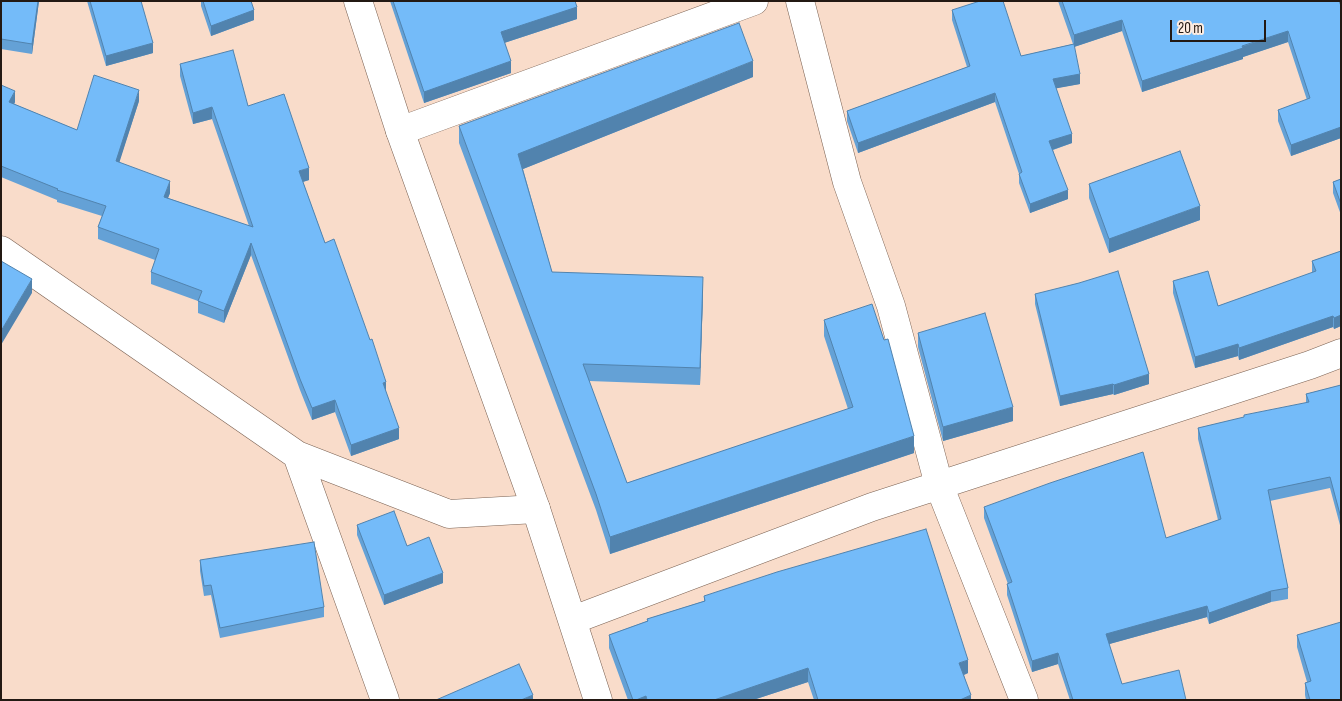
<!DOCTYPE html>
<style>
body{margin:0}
#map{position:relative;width:1342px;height:701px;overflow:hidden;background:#f9dcca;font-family:"Sofia Sans Condensed",sans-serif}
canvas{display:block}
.frame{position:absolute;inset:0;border:2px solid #231913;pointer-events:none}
.scale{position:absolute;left:1170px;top:20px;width:96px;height:22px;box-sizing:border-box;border:2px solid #231913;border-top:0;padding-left:6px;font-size:15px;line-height:18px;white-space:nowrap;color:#231913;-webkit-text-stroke:4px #fdece1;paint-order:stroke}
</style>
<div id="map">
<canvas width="1342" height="701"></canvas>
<div class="frame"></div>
<div class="scale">20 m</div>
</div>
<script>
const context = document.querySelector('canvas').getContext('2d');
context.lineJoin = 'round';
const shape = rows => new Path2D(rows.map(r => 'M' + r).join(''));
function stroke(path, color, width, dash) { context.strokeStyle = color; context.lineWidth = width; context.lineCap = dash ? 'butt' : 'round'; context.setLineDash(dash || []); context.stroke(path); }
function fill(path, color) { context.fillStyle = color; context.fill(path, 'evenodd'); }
const minor = shape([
 [800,1,847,182,891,306,939,485,1024,700],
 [400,131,754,1],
 [1,250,297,455,449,514,536,509],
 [297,455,385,700],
 [573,620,872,507,1310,365,1341,353]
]);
const tertiary = shape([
 [358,1,400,131,536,509,598,700]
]);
const wall = shape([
 [1,1,39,1,32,54,1,49],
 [87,1,141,1,153,53,106,66],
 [201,1,251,1,254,20,211,36,201,6],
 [390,1,575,1,577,19,504,43,511,73,424,103],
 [1058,1,1339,1,1341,6,1341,138,1291,156,1278,121,1278,110,1307,100,1288,42,1243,57,1243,59,1142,92,1122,31,1074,47,1080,84,1056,88,1072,143,1053,150,1068,199,1030,213,1019,183,1019,174,995,102,858,153,847,121,847,111,967,67,952,20,952,10,1021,56,1073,44],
 [180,64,248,106,309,180,303,182,325,243,386,392,399,439,351,456,335,412,312,420,300,390,251,255,224,323,198,313,198,301,151,284,151,272,155,260,98,239,98,227,102,216,57,202,57,200,1,177,1,85,15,102,14,104,77,130,139,101,119,162,170,193,168,198,249,226,212,119,193,124,180,76],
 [753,77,523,169,552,272,703,294,700,385,589,381,627,483,848,409,824,336,824,320,914,453,610,554,596,510,459,143,459,126],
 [1341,179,1341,215,1333,193,1333,182],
 [1089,184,1200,220,1109,253,1089,198],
 [1341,251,1341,326,1334,329,1333,327,1239,360,1238,356,1195,368,1173,293,1173,281,1218,306,1312,273,1312,261],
 [1035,294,1149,384,1114,395,1113,394,1060,406,1035,304],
 [918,333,1013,421,943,441,918,347],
 [1341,385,1341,529,1330,488,1270,501,1288,588,1288,599,1271,602,1209,624,1207,617,1109,644,1122,684,1186,700,1070,700,1058,664,1032,672,1007,595,1007,584,1008,584,984,518,984,507,1166,538,1218,520,1198,439,1198,428,1306,403,1306,394],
 [357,525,407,546,443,583,384,605,357,535],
 [200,560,324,607,324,617,220,638,211,595,204,596,200,571],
 [704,596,968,673,964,675,971,700,814,700,808,682,753,700,628,700,609,648,609,635,647,621,647,619,704,601],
 [1297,635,1341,700,1306,700,1305,695,1305,683,1307,682,1297,647]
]);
const shadedWall = shape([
 [38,1,39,1,32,54,32,44],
 [577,7,577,19,501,44,501,32],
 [254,10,254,20,211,36,211,26],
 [1122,20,1122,31,1074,47,1074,35],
 [1288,31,1288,42,1243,57,1243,59,1142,92,1142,81],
 [153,43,153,53,106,66,106,56],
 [511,61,511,73,424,103,424,92],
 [753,61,753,77,518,171,518,154],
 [1080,74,1080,84,1053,89,1053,79],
 [139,90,139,101,116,173,116,161],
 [15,91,15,102,9,114,9,102],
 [995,93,995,102,858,153,858,143],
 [212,107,212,119,193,124,193,113],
 [1341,127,1341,138,1291,156,1291,145],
 [1072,134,1072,143,1049,151,1049,141],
 [309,168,309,180,299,183,299,171],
 [170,181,170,193,164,208,164,197],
 [1068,190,1068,199,1030,213,1030,204],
 [1200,206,1200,220,1109,253,1109,239],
 [251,243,251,255,224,323,224,311],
 [703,277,703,294,700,385,700,368],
 [32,279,32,293,1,345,1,331],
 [1341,315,1341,326,1334,329,1334,318],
 [1333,316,1333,327,1239,360,1239,348],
 [1238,344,1238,356,1195,368,1195,357],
 [1149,374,1149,384,1114,395,1114,385],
 [386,382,386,393,383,383],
 [1113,384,1113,394,1060,406,1060,396],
 [335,400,335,412,312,420,312,408],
 [1013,407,1013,421,943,441,943,427],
 [399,428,399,439,351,456,351,445],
 [914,436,914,453,610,554,610,537],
 [443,573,443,583,384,605,384,595],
 [1271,591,1271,602,1209,624,1209,613],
 [1207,606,1207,617,1106,645,1106,634],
 [1058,653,1058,664,1032,672,1032,661],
 [968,660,968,673,959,677,959,663],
 [808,668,808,682,753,700,714,700],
 [533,695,533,700,521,700],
 [971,695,971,700,960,700],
 [646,696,646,700,636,700]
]);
const building = shape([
 [1,1,38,1,32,44,1,39,1,1],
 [90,1,141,1,153,43,106,56,90,1],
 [203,1,251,1,254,10,211,26,203,1],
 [393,1,575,1,577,7,501,32,511,61,424,92,393,1],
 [980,1,1003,1,1021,56,1074,44,1080,74,1053,79,1072,134,1049,141,1068,190,1030,204,1019,174,1022,172,995,93,858,143,847,111,970,66,952,10,980,1],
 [1062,1,1339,1,1341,6,1341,127,1291,145,1278,110,1310,98,1288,31,1242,46,1243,48,1142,81,1122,20,1074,35,1062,1],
 [739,23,753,61,518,154,552,272,703,277,700,368,583,364,627,483,853,407,824,320,872,304,884,340,888,339,914,436,610,537,596,494,459,126,739,23],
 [233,50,248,106,284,94,309,168,299,171,325,243,334,239,370,340,372,339,386,382,383,383,399,428,351,445,335,400,312,408,300,379,251,243,224,311,198,301,202,291,151,272,159,249,98,227,106,206,57,190,58,189,1,166,1,85,15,91,9,102,77,130,94,75,139,90,116,161,170,181,164,197,253,227,212,107,193,113,180,64,233,50],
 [1180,151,1200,206,1109,239,1089,184,1180,151],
 [1341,179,1341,204,1333,182,1341,179],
 [1341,251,1341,315,1334,318,1333,316,1239,348,1238,344,1195,357,1173,281,1208,271,1218,306,1316,271,1312,261,1341,251],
 [1,261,32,279,1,331,1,261],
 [1118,271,1149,374,1114,385,1113,384,1060,396,1035,294,1079,283,1118,271],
 [985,313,1013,407,943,427,918,333,985,313],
 [1341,385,1341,518,1330,477,1268,490,1288,588,1271,591,1209,613,1207,606,1106,634,1122,684,1179,670,1186,700,1073,700,1058,653,1032,661,1007,584,1012,582,984,507,1050,483,1143,452,1166,538,1221,519,1198,428,1244,417,1244,415,1309,402,1306,394,1341,385],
 [394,511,407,546,429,537,443,573,384,595,357,525,394,511],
 [926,529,968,660,959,663,971,695,960,700,818,700,808,668,714,700,647,700,646,696,636,700,633,700,609,635,648,621,647,619,705,601,704,596,777,572,926,529],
 [314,542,324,607,220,628,211,585,204,586,200,560,314,542],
 [1341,622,1341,700,1310,700,1305,683,1311,681,1297,635,1341,622],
 [519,664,533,695,521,700,436,700,519,664]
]);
stroke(minor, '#7b6253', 29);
stroke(tertiary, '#7b6253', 29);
stroke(minor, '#fff', 28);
stroke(tertiary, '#fff', 28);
fill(wall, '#64a1d6');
fill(shadedWall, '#5183ae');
fill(building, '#74bbf9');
stroke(building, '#5183ae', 1);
</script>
